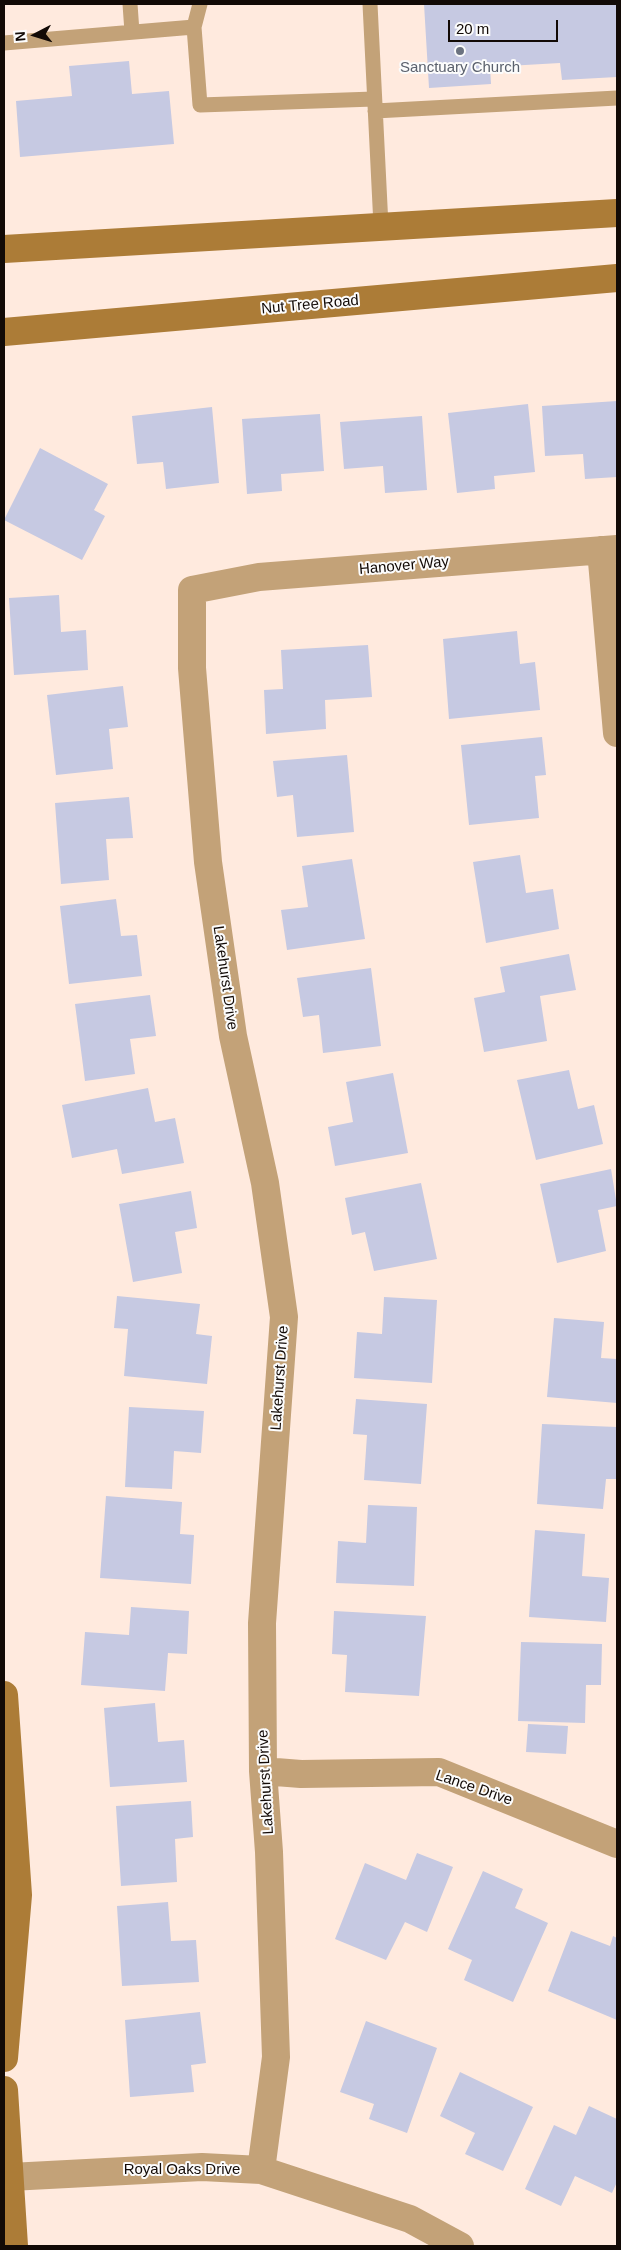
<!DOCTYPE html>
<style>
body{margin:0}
#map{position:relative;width:621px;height:2250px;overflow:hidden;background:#ffeade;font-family:Arial,sans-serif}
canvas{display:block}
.frame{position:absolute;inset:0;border:5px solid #120a06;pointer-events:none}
.north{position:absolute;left:10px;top:10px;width:50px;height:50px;-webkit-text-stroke:4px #fcfcfc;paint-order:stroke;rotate:265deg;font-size:14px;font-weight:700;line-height:20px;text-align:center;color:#120a06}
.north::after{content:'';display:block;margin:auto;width:18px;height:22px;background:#120a06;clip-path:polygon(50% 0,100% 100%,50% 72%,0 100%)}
.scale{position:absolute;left:448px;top:20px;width:110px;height:22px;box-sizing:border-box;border:2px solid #120a06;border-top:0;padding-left:6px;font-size:15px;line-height:18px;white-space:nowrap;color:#120a06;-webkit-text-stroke:4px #fcfcfc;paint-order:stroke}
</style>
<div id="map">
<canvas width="621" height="2250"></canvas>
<div class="frame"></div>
<div class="north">N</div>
<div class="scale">20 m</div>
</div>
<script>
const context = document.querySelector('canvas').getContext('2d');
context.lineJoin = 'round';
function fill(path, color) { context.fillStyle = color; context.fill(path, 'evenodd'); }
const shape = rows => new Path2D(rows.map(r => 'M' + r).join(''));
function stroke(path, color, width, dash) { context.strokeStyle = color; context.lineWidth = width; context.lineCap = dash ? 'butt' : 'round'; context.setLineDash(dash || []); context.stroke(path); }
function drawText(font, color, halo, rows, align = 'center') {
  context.font = font + ' Arial,sans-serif'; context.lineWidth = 4; context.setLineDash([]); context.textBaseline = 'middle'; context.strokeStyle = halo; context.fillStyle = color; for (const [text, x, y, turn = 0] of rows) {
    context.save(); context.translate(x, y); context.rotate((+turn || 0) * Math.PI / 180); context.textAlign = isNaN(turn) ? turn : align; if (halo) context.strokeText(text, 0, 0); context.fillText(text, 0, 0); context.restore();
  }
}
const building = shape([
 [424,4,617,4,617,77,562,80,560,63,490,67,491,84,429,88],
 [129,61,132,94,169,91,174,144,20,157,16,101,72,96,69,66],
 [617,401,617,477,585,479,583,454,545,456,542,406],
 [528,404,535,472,494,476,495,489,457,493,448,413],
 [212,407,219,483,166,489,163,462,137,464,132,416],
 [320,414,324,471,281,474,282,491,247,494,242,419],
 [422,416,427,490,385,493,383,466,344,469,340,422],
 [40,448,108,484,94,510,105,516,82,560,4,520],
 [59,595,61,632,86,630,88,670,14,675,9,598],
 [517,631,520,664,535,662,540,710,449,719,443,639],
 [368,645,372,697,325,700,326,729,266,734,264,690,283,689,281,650],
 [123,686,128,727,109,729,113,769,56,775,47,695],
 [542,737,546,775,535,776,539,818,469,825,461,745],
 [347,755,354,832,297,837,293,795,277,797,273,761],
 [129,797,133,838,106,839,109,880,61,884,55,803],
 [520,855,526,893,553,889,559,929,486,943,473,862],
 [352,859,365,939,287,950,281,910,308,907,302,866],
 [116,899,121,936,137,935,142,976,69,984,60,906],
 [569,954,576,990,540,996,547,1041,484,1052,474,998,505,992,500,967],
 [371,968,381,1046,323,1053,319,1015,303,1017,297,978],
 [150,995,156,1036,130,1039,135,1074,85,1081,75,1004],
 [569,1070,578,1109,594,1105,603,1144,536,1160,517,1080],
 [393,1073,408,1153,335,1166,328,1127,353,1122,346,1082],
 [148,1088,155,1122,175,1118,184,1163,122,1174,117,1149,72,1158,62,1105],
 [611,1169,617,1206,598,1210,606,1251,557,1263,540,1184],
 [421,1183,437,1259,374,1271,365,1232,352,1235,345,1198],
 [191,1191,197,1228,175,1232,182,1273,133,1282,119,1204],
 [117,1296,200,1304,196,1334,212,1336,207,1384,124,1376,128,1329,114,1328],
 [384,1297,437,1300,432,1383,354,1378,357,1332,382,1334],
 [554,1318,604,1322,601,1358,617,1359,617,1403,547,1397],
 [356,1399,427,1404,421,1484,364,1480,367,1435,353,1434],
 [129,1407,204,1411,201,1453,174,1451,172,1489,125,1487],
 [542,1424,617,1427,617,1479,606,1479,603,1509,537,1504],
 [106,1496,182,1502,180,1534,194,1535,191,1584,100,1578],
 [368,1505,417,1507,414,1586,336,1583,338,1541,366,1543],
 [535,1530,585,1534,582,1576,609,1578,606,1622,529,1617],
 [131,1607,189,1611,187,1654,168,1653,165,1691,81,1685,85,1632,129,1635],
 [334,1611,426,1616,419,1696,345,1692,347,1655,332,1654],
 [521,1642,602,1644,601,1685,586,1685,585,1723,518,1721],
 [155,1703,158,1742,184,1740,187,1782,110,1787,104,1708],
 [528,1724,568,1726,566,1754,526,1752],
 [191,1801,193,1837,175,1839,177,1882,121,1886,116,1806],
 [417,1853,453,1867,427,1932,405,1922,386,1960,335,1939,365,1863,406,1880],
 [483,1871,523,1889,515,1908,548,1923,513,2002,464,1980,472,1960,448,1949],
 [168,1902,171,1941,196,1940,199,1982,122,1986,117,1906],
 [571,1931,610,1946,613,1936,617,1938,617,2020,548,1991],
 [200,2012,206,2063,191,2065,194,2092,130,2097,125,2020],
 [366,2021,437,2048,407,2133,369,2119,374,2104,340,2092],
 [460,2072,533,2107,503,2171,465,2154,475,2133,440,2116],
 [589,2106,617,2119,617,2182,612,2193,575,2176,561,2206,525,2189,554,2125,576,2135]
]);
const lane = shape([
 [130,4,132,32],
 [200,4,194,27,200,105,374,99],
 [370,4,381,226],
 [4,43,194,27],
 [375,111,617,98]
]);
const street = shape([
 [601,550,617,733],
 [263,1771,301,1774,439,1772,617,1844],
 [261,2170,276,2057,269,1852,263,1771,262,1623,284,1317,265,1183,233,1036,208,862,192,668,192,590,259,577,617,549],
 [10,2177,202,2167,261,2170,410,2219,460,2246]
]);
const secondary = shape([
 [4,249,617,213],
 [4,332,617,278],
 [4,1695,18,1895,4,2058],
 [4,2090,14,2246]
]);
const markers = [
 [460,51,5,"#6b7280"]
];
const worshipNames = [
 ["Sanctuary Church",460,68]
];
const streetNames = [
 ["Nut Tree Road",310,305,-5],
 ["Hanover Way",404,566,-5],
 ["Lakehurst Drive",225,978,82],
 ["Lakehurst Drive",280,1378,-86],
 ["Lakehurst Drive",266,1782,-93],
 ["Lance Drive",474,1788,19],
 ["Royal Oaks Drive",182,2170]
];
fill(building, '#c6c9e2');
stroke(lane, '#c3a278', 15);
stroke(street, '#c3a278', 28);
stroke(secondary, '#ac7c37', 28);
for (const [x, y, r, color] of markers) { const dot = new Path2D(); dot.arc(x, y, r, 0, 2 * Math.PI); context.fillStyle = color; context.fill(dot); stroke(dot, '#fcfcfc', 2); }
drawText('15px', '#5b616d', '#fcfcfc', worshipNames);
drawText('15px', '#120a06', '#fcfcfc', streetNames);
</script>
